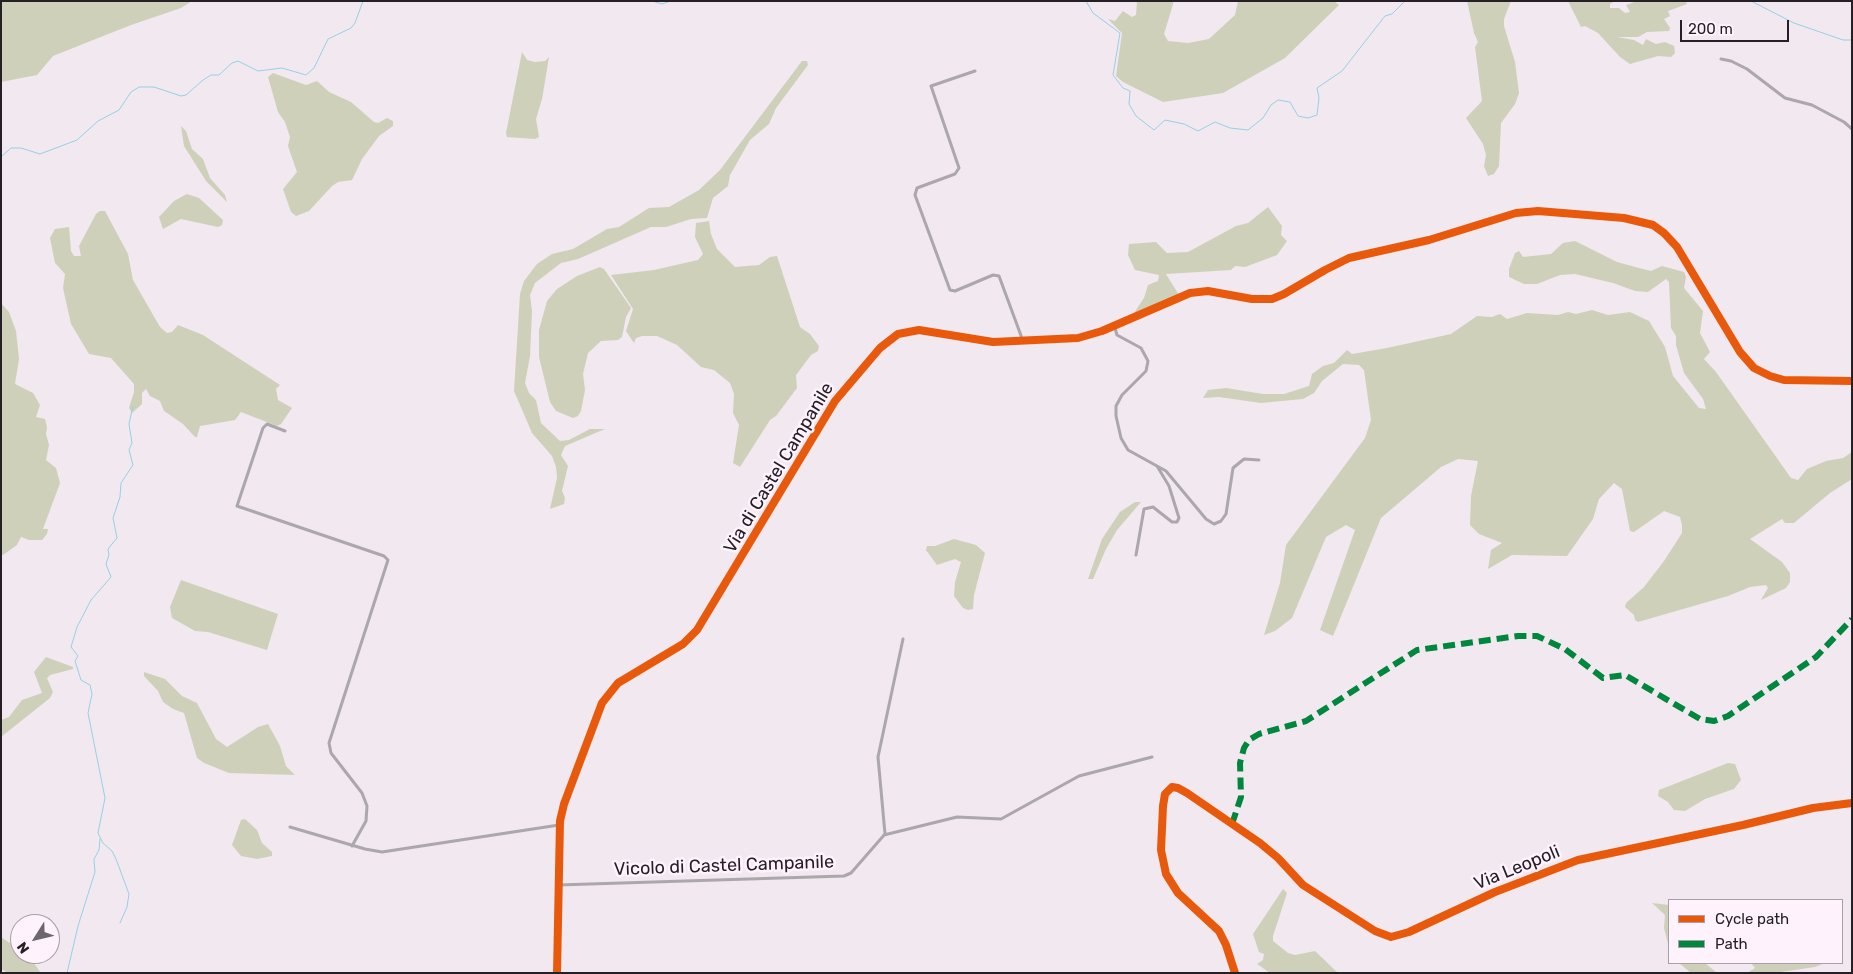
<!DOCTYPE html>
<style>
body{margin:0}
#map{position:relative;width:1853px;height:974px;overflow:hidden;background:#f1e8f0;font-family:Rubik,sans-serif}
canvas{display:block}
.frame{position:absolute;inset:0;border:2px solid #262026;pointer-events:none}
.legend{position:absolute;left:1668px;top:899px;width:175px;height:65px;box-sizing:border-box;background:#fef3fd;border:1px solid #a89fa7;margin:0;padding:6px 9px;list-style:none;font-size:15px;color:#262026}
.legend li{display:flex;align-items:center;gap:10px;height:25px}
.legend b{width:25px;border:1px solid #a89fa7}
.north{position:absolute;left:10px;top:914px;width:50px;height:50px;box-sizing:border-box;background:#fef3fd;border:1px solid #a89fa7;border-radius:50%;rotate:234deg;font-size:14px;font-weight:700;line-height:20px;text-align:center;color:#262026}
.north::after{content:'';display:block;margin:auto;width:18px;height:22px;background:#6d666d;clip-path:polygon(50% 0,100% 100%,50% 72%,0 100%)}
.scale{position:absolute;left:1680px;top:20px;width:109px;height:22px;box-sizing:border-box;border:2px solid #262026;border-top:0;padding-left:6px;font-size:15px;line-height:18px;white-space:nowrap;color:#262026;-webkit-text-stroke:4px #fef3fd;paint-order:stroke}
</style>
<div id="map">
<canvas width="1853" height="974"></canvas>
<div class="frame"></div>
<ul class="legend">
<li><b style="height:6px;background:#e8590c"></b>Cycle path</li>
<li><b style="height:6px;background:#00873e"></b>Path</li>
</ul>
<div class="north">N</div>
<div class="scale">200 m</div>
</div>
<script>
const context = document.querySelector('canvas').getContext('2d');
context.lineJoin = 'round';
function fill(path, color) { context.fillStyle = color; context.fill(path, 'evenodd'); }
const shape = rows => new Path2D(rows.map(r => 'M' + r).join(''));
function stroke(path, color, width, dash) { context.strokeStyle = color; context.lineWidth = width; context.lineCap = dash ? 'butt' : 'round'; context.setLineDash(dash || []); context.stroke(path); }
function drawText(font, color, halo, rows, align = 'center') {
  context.font = font + ' Rubik,sans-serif'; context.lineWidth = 5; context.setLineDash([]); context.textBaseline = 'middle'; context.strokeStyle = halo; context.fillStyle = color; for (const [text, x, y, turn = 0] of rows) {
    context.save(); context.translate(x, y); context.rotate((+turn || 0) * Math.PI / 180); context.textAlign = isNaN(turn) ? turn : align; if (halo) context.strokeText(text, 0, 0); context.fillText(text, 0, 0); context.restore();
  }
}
const green = shape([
 [1,1,192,1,181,8,131,25,53,56,37,75,1,82],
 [1137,1,1174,1,1164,34,1168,41,1188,43,1209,39,1235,15,1238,1,1334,1,1339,5,1285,58,1223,93,1163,102,1123,82,1116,76,1122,33,1108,19,1115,21,1123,11,1132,17,1136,15],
 [1467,1,1511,1,1504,19,1504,26,1515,62,1519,93,1515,104,1501,123,1499,166,1494,174,1488,176,1484,166,1486,155,1483,144,1466,118,1482,101,1475,47,1478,42,1474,33],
 [1568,1,1615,1,1610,4,1610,8,1619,8,1625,13,1630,12,1626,5,1637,1,1686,1,1687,4,1668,11,1670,16,1664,19,1670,28,1669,31,1647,32,1638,37,1617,37,1634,40,1643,45,1646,39,1656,44,1665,42,1674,46,1675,53,1671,57,1658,56,1630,64,1620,57,1598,33,1585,26,1581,27],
 [522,52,527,60,535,62,545,61,549,57,542,99,536,119,539,137,535,139,507,137,506,133],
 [802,61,807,61,808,65,776,108,769,124,750,140,730,175,728,186,713,198,707,218,691,219,666,227,651,227,578,259,561,263,535,283,530,295,532,311,530,356,525,383,529,393,536,400,541,423,560,441,569,440,590,429,605,429,565,446,561,455,568,466,562,491,565,498,564,504,550,509,557,478,556,467,552,456,532,433,514,391,520,294,524,281,537,264,552,254,573,249,607,229,619,227,649,208,669,207,699,190,720,170],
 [273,73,306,85,317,81,329,92,351,102,374,122,378,123,387,118,393,121,393,126,379,136,362,159,352,180,338,182,332,186,309,211,296,216,291,212,283,189,297,172,288,146,290,137,285,122,278,112,268,77],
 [181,126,186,131,192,149,203,159,210,178,225,195,227,202,206,181,184,146],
 [187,194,199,198,223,220,222,225,218,227,181,219,163,229,159,217,174,201],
 [1268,207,1282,226,1281,235,1287,241,1277,255,1245,267,1235,266,1231,270,1166,274,1179,295,1134,313,1144,298,1148,285,1158,281,1159,275,1135,270,1128,255,1129,244,1156,242,1167,253,1188,252,1236,226,1248,223],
 [100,211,105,211,128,254,133,280,160,327,167,333,172,332,178,325,203,335,280,385,276,389,278,400,292,408,281,424,277,426,241,412,235,420,200,426,197,437,195,437,183,424,164,411,160,401,150,396,146,389,142,393,142,404,132,413,129,408,134,392,134,384,111,358,89,354,71,324,63,288,65,274,55,263,50,238,55,229,69,227,71,251,74,256,81,256,79,246,96,214],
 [709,221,711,234,717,249,735,267,759,265,770,257,777,256,800,327,810,334,819,346,818,351,811,355,796,375,797,388,776,416,770,420,740,467,733,463,739,425,733,413,734,394,730,383,714,370,701,367,677,345,657,336,642,336,636,338,634,343,626,331,633,309,611,275,654,270,698,260,703,254,695,237,696,223],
 [1575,241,1617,262,1639,268,1651,271,1662,266,1684,272,1686,277,1684,288,1703,311,1700,333,1710,352,1704,359,1716,372,1791,478,1798,480,1807,469,1826,461,1843,458,1852,452,1852,479,1830,493,1794,523,1785,523,1782,519,1750,539,1782,562,1790,573,1790,582,1786,588,1761,600,1768,588,1766,585,1750,587,1728,596,1638,622,1635,620,1634,615,1625,607,1626,603,1644,587,1664,561,1682,533,1682,525,1680,517,1664,511,1634,532,1630,531,1622,489,1614,483,1599,499,1593,519,1567,556,1512,555,1488,569,1491,550,1502,543,1479,534,1470,525,1471,496,1478,461,1458,459,1441,467,1381,518,1333,636,1320,630,1355,530,1346,525,1326,537,1292,618,1275,631,1264,635,1280,583,1286,545,1365,438,1371,420,1364,370,1359,365,1343,364,1322,381,1314,393,1303,399,1261,403,1219,397,1203,398,1208,390,1226,388,1263,394,1284,394,1309,386,1312,374,1323,366,1334,363,1347,350,1352,354,1387,348,1451,334,1477,316,1492,317,1500,314,1507,319,1527,313,1558,315,1568,312,1576,314,1592,310,1608,315,1630,312,1649,321,1665,347,1673,376,1699,408,1706,409,1703,399,1684,373,1676,345,1676,336,1671,328,1669,282,1666,279,1648,292,1635,291,1613,283,1575,274,1560,275,1537,284,1524,284,1509,277,1509,269,1515,253,1519,251,1523,257,1551,254,1563,243],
 [600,267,604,269,631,308,626,317,622,337,618,340,601,341,588,353,583,374,585,390,581,411,578,416,573,418,556,411,550,402,539,357,539,330,547,301,557,289,577,276],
 [1,303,9,312,16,331,19,359,15,384,33,393,40,405,36,417,45,419,47,427,46,434,49,445,46,460,56,468,60,483,43,529,48,529,47,534,42,540,29,540,21,537,17,545,3,555,1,554],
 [1135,502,1141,502,1117,530,1106,549,1093,579,1088,579,1102,539,1120,512],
 [954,539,976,545,985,553,974,595,973,609,968,610,963,608,954,596,955,582,961,562,955,559,937,565,926,550,927,546,935,546],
 [181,580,278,614,267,650,208,632,195,631,172,618,170,607],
 [46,657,73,667,73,669,50,675,47,678,53,692,50,698,1,737,1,720,9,717,22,700,42,693,34,672],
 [144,672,165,679,182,696,197,703,216,739,227,747,258,727,268,724,280,746,286,766,295,775,229,773,204,763,197,758,184,713,173,709,163,702,158,691,144,676],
 [1728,763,1735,764,1741,780,1734,789,1705,799,1685,811,1674,810,1668,802,1658,796,1659,790],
 [245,819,257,830,262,843,272,852,272,856,257,859,241,856,232,845,241,820],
 [1283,889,1287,893,1273,936,1273,941,1288,953,1295,955,1315,951,1338,973,1270,973,1257,964,1263,960,1264,954,1259,952,1253,934],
 [1652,903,1669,905,1669,948,1664,928,1665,915],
 [1,937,20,950,20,954,27,954,41,973,8,973,1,969],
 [1679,963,1705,963,1717,973,1691,973],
 [1751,963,1825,963,1815,967,1774,973,1747,973,1755,968]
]);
const stream = shape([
 [652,1,662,4,671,1],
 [1086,1,1093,13,1120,33,1113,75,1123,88,1130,91,1129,104,1136,116,1154,130,1165,120,1184,124,1198,131,1215,122,1230,128,1248,130,1263,118,1271,105,1278,100,1290,102,1298,116,1308,118,1317,115,1319,98,1317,88,1342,71,1385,16,1392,14,1405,1],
 [1751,1,1794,23,1843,40,1852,40],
 [1,157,11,148,21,148,40,154,77,140,98,121,119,110,131,92,139,87,154,87,181,96,186,95,203,80,211,75,219,75,232,63,238,61,258,71,282,68,306,75,314,68,328,39,351,28,355,23,363,1],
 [120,923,127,907,129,894,116,859,112,851,103,843,98,833,105,798,88,713,92,694,90,685,81,680,75,661,78,656,71,647,77,627,91,600,111,577,106,564,109,555,108,549,117,538,113,518,120,497,121,483,133,465,129,450,132,443,129,424,133,406],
 [67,973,78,926,95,872,94,859,99,850,100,839]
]);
const minor = shape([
 [1721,59,1731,61,1747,69,1785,98,1812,105,1844,122,1852,129],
 [975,71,931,86,959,168,955,174,917,188,915,195,950,290,955,291,993,275,999,276,1023,341],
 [1114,325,1117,335,1141,348,1148,361,1146,371,1122,395,1116,406,1116,416,1121,438,1128,450,1166,471,1206,519,1214,524,1221,521,1226,514,1233,468,1244,459,1259,460],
 [285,431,267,424,263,428,237,506,384,556,388,560,329,743,331,753,362,793,367,806,366,821,352,846],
 [1136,555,1144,509,1153,507,1172,522,1177,522,1179,518,1169,486,1157,466],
 [290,827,365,849,382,852,559,825],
 [884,835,957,817,1001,819,1079,776,1152,757],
 [558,885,844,876,851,873,885,834,878,757,903,639],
 [1235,973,1226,945,1219,931,1178,893,1166,874,1161,850,1163,806,1165,794,1172,787,1178,788,1187,793,1260,843,1278,858,1303,885,1375,931,1391,937,1409,932,1495,892,1578,860,1743,825,1813,808,1852,803]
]);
const tertiary = shape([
 [557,973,560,821,564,804,602,703,618,683,683,644,697,630,835,401,880,348,898,334,919,330,993,342,1078,338,1102,331,1190,293,1208,291,1252,299,1272,299,1284,294,1325,270,1349,258,1429,240,1516,213,1538,211,1624,218,1653,225,1664,233,1677,247,1740,352,1754,368,1770,376,1784,380,1852,381]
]);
const quiet = shape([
 [1232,824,1241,797,1240,763,1244,748,1249,740,1259,734,1306,721,1417,650,1518,636,1537,636,1565,649,1603,678,1625,675,1700,719,1714,721,1728,716,1816,657,1852,619]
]);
const cycleway = shape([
 [557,973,560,821,564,804,602,703,618,683,683,644,697,630,835,401,880,348,898,334,919,330,993,342,1078,338,1102,331,1190,293,1208,291,1252,299,1272,299,1284,294,1325,270,1349,258,1429,240,1516,213,1538,211,1624,218,1653,225,1664,233,1677,247,1740,352,1754,368,1770,376,1784,380,1852,381],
 [1235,973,1226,945,1219,931,1178,893,1166,874,1161,850,1163,806,1165,794,1172,787,1178,788,1187,793,1260,843,1278,858,1303,885,1375,931,1391,937,1409,932,1495,892,1578,860,1743,825,1813,808,1852,803]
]);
const streetNames = [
 ["Via di Castel Campanile",779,468,-59],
 ["Vicolo di Castel Campanile",724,866,-2],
 ["Via Leopoli",1517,868,-22]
];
fill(green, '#cfd0ba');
stroke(stream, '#96d0e5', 1);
stroke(minor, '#aca7aa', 3);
stroke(tertiary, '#aca7aa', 4);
stroke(quiet, '#00873e', 6, [12, 6]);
stroke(cycleway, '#e8590c', 8);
drawText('18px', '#262026', '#fef3fd', streetNames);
</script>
